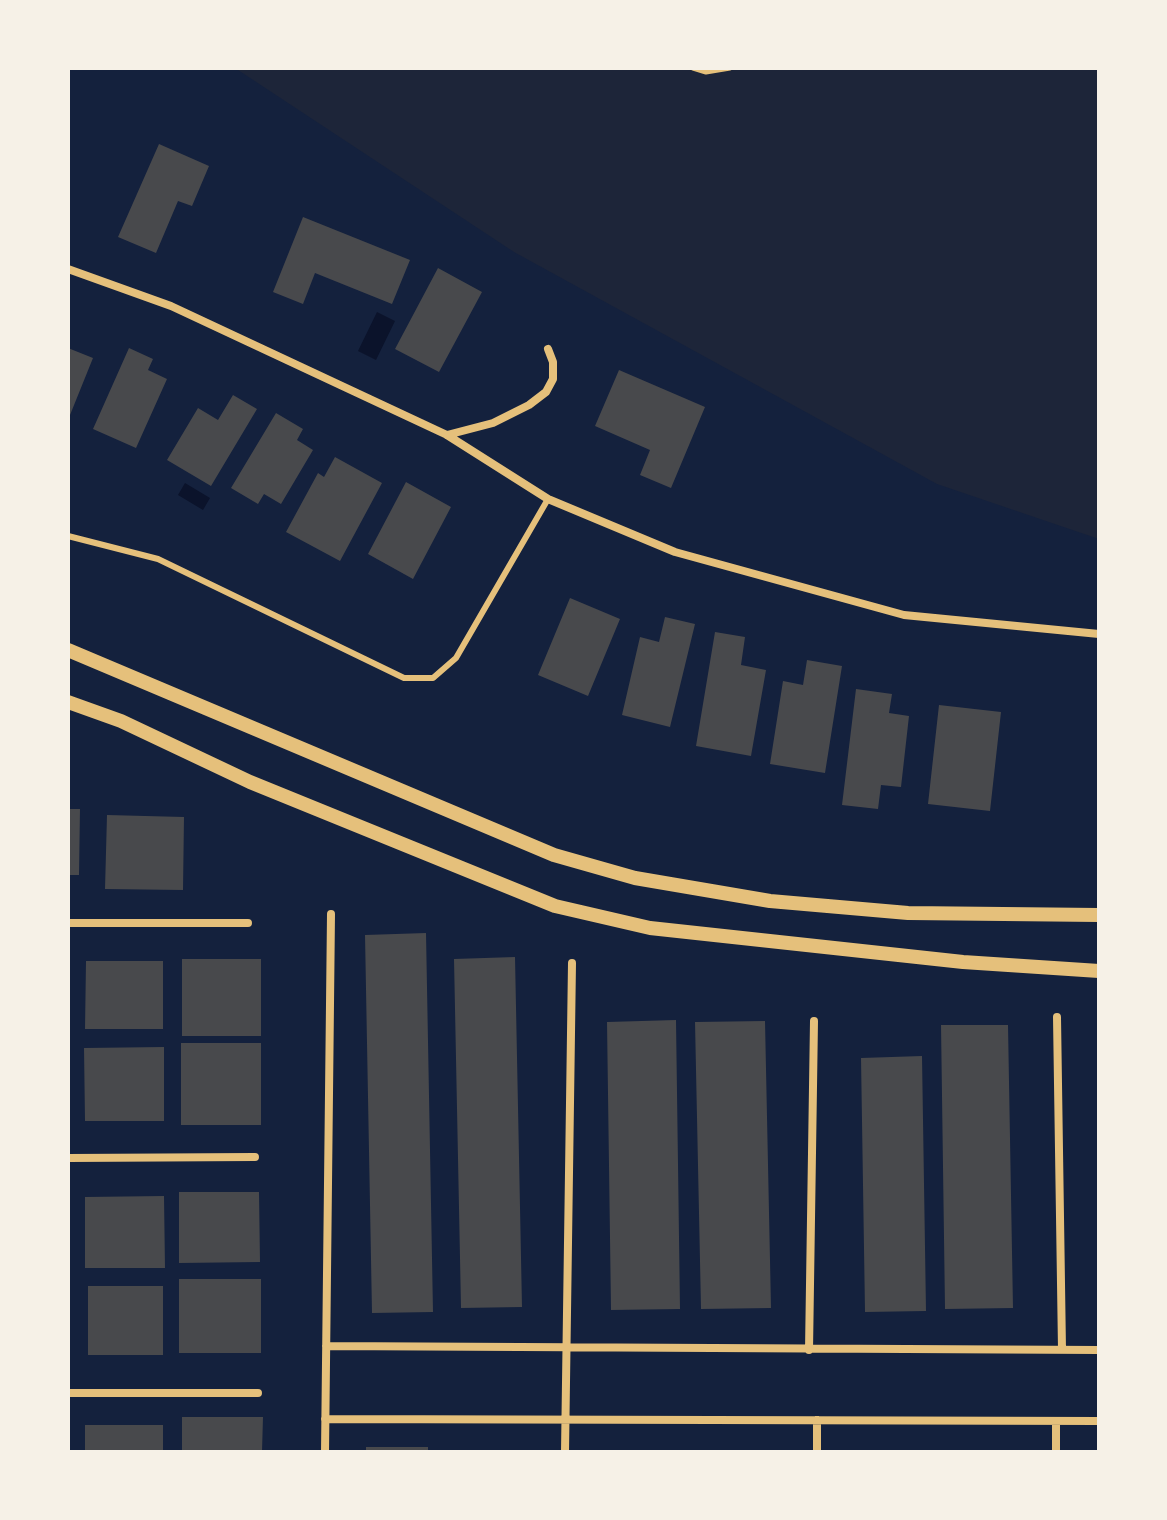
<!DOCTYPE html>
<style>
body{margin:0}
#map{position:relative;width:1167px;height:1520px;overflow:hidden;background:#14213d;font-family:Helvetica,sans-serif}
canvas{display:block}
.frame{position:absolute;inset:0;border:70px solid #f6f1e7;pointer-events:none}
</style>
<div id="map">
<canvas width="1167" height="1520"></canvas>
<div class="frame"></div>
</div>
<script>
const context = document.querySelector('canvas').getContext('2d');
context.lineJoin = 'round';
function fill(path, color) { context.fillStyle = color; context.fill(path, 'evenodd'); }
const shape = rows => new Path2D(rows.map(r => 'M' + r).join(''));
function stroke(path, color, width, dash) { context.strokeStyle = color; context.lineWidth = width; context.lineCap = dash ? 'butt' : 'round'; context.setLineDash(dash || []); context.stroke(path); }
const green = shape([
 [235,68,1099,68,1099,539,937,484,514,252]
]);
const water = shape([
 [377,312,395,321,376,360,358,351],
 [185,483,210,498,203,510,178,495]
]);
const building = shape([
 [159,144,209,166,192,206,178,201,156,253,118,237],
 [303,217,410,260,392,304,315,273,303,304,273,292],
 [438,268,482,292,439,372,395,349],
 [68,348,93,358,68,420],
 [129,348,153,359,148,370,167,379,136,448,93,429],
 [619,370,705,407,671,488,640,475,650,450,595,426],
 [233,395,257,409,211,486,167,460,198,408,218,420],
 [276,413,303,429,297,440,313,450,281,504,264,494,258,504,231,488],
 [335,457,382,483,340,561,286,532,318,473,324,477],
 [406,482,451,507,413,579,368,554],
 [570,598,620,619,588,696,538,675],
 [665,617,695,624,670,727,622,715,640,637,659,642],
 [715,632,745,637,741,665,766,670,751,756,696,746],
 [807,660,842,666,825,773,770,764,783,681,803,685],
 [856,689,892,694,889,713,909,716,901,787,881,785,878,809,842,805],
 [939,705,1001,712,990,811,928,804],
 [68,809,80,809,79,875,68,875],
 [107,815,184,817,183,890,105,889],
 [426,933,433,1312,372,1313,365,935],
 [515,957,522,1307,461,1308,454,959],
 [182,959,261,959,261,1036,182,1036],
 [86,961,163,961,163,1029,85,1029],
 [676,1020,680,1309,611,1310,607,1022],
 [765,1021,771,1308,701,1309,695,1022],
 [941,1025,1008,1025,1013,1308,945,1309],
 [181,1043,261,1043,261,1125,181,1125],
 [164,1047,164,1121,85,1121,84,1048],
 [922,1056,926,1311,865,1312,861,1058],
 [179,1192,259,1192,260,1262,179,1263],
 [164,1196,165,1268,85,1268,85,1197],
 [179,1279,261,1279,261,1353,179,1353],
 [88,1286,163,1286,163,1355,88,1355],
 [182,1417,263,1417,262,1452,182,1452],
 [85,1425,163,1425,163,1452,85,1452],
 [366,1447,428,1447,428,1452,366,1452]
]);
const path = shape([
 [693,68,706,72,730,68]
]);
const service = shape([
 [68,536,158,559,404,678,433,678,456,658,548,499]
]);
const minor = shape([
 [68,269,171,306,447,435,548,499,675,552,904,615,1099,634],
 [447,435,493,423,529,405,546,392,553,379,553,362,548,349],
 [68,923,248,923],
 [1057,1017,1062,1350],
 [68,1158,255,1157],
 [326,1346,1099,1350],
 [809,1350,814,1021],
 [68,1393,258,1393],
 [325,1419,1099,1421],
 [1056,1421,1056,1452],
 [325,1452,331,914],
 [565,1452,572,963],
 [817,1452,817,1420]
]);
const tertiary = shape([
 [68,650,554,855,635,878,770,901,908,913,1099,915],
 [68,702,121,721,250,782,555,906,650,928,963,962,1099,971]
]);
fill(green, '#1d2539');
fill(water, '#0b132b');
fill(building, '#48494c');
stroke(path, '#e5c07b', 5);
stroke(service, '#e5c07b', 6);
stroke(minor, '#e5c07b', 8);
stroke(tertiary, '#e5c07b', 14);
</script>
